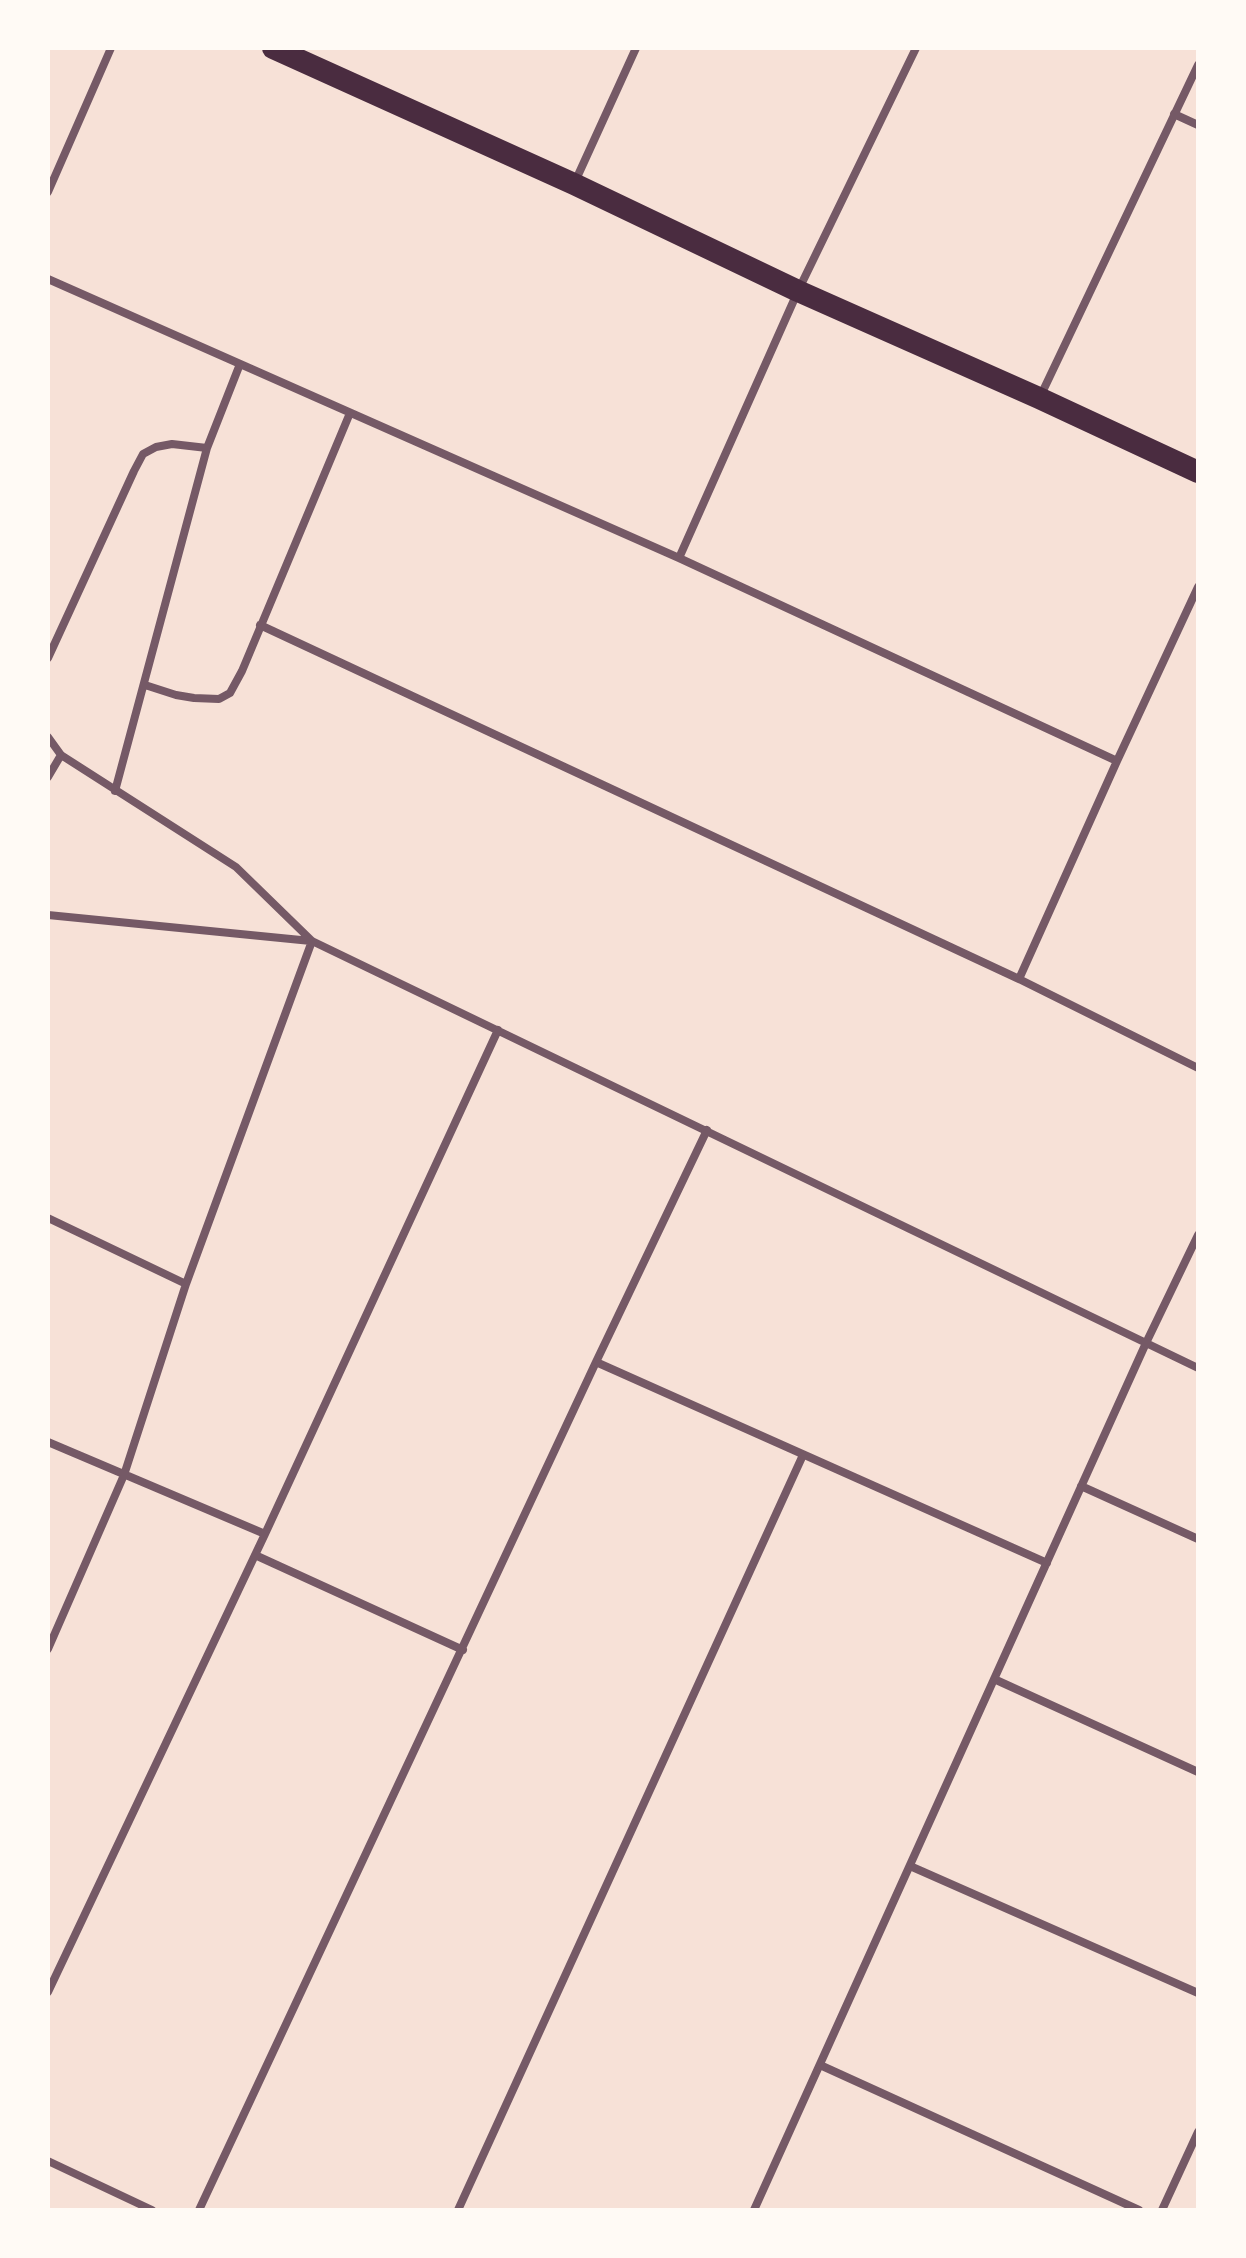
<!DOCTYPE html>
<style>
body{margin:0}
#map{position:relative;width:1246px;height:2258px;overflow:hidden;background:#f7e1d7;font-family:"IBM Plex Sans",sans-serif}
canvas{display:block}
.frame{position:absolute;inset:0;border:50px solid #fffaf5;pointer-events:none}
</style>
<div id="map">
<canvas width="1246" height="2258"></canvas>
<div class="frame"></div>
</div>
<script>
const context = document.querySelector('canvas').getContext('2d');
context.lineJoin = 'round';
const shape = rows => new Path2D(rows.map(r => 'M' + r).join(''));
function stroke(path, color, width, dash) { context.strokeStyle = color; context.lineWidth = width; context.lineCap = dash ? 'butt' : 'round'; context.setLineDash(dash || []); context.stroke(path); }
const minor = shape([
 [1174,114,1198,125],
 [574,184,636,48],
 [48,192,111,48],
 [48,279,679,558,1117,761],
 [1040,397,1198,65],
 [679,558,798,291,916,48],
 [260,625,1019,979,1198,1068],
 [48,658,134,471,143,454,156,447,172,444,207,448],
 [145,685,176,695,194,698,219,699,230,693,242,671,350,413],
 [48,737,61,755,236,867,312,941,1198,1368],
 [48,777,61,755],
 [115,791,207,448,240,364],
 [48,915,311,941],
 [1019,979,1117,761,1198,587],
 [48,1218,186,1284],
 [596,1362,1047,1563],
 [48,1442,265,1534],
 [1081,1486,1198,1539],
 [255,1555,463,1650],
 [48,1649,124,1475,186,1284,312,941],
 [994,1679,1198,1772],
 [910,1866,1198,1993],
 [48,1992,265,1534,498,1030],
 [820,2065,1139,2210],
 [48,2161,152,2210],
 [199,2210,596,1362,707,1130],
 [458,2210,803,1455],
 [754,2210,1146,1343,1198,1235],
 [1162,2210,1198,2132]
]);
const trunk = shape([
 [273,48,574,184,798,291,1039,398,1198,472]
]);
stroke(minor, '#755966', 8);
stroke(trunk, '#4a2c40', 22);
</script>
